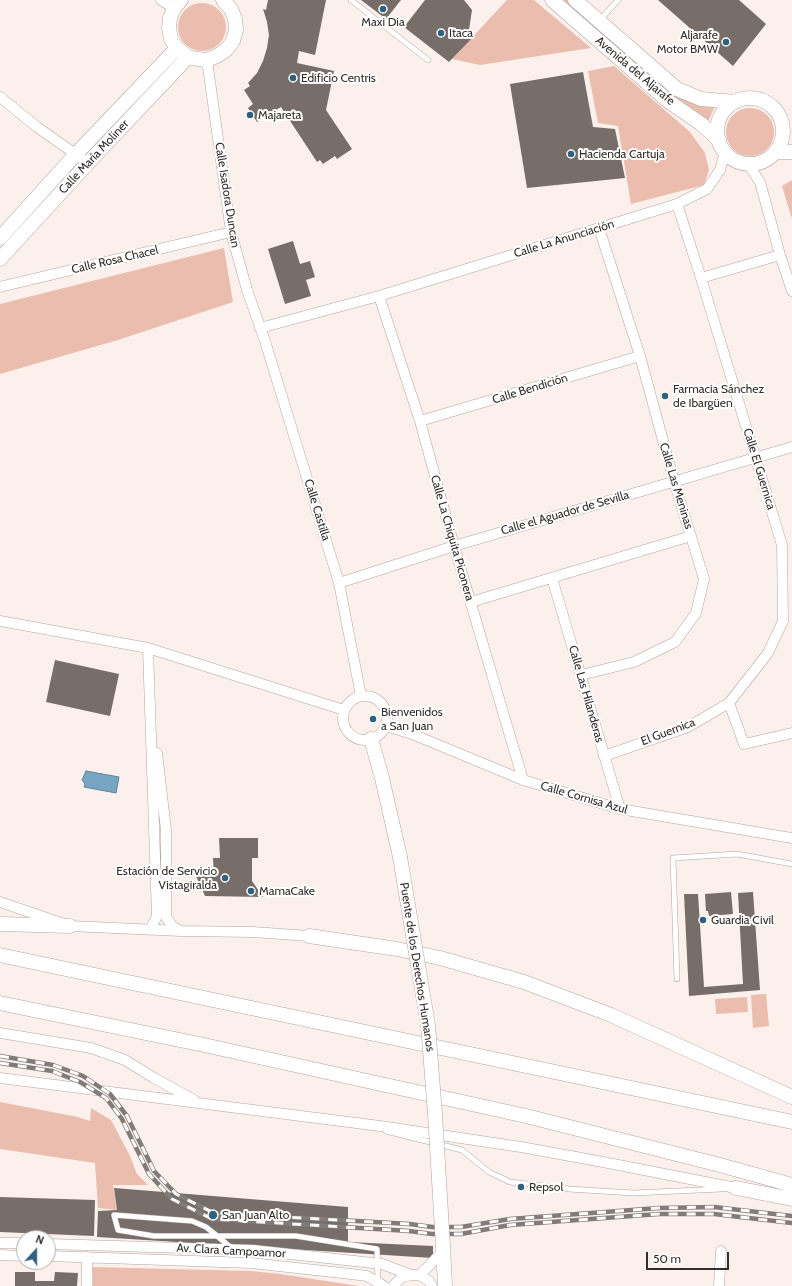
<!DOCTYPE html>
<meta charset="utf-8">
<style>
body{margin:0}
#map{position:relative;width:792px;height:1286px;overflow:hidden;background:#fcf0ec;font-family:Cabin,sans-serif}
canvas{display:block}
.north{position:absolute;left:16px;top:1230px;width:40px;height:40px;box-sizing:border-box;background:#fff;border:1px solid #adabab;border-radius:50%;rotate:21deg;font-size:11px;font-weight:700;line-height:16px;text-align:center;color:#322d2c}
.north::after{content:'';display:block;margin:auto;width:14px;height:18px;background:#2f617f;clip-path:polygon(50% 0,100% 100%,50% 72%,0 100%)}
.scale{position:absolute;left:646px;top:1252px;width:83px;height:18px;box-sizing:border-box;border:2px solid #322d2c;border-top:0;padding-left:5px;font-size:12px;line-height:14px;white-space:nowrap;color:#322d2c;-webkit-text-stroke:3px #fff;paint-order:stroke}
</style>
<div id="map">
<canvas width="792" height="1286"></canvas>
<div class="north">N</div>
<div class="scale">50 m</div>
</div>
<script>
const context = document.querySelector('canvas').getContext('2d');
context.lineJoin = 'round';
function fill(path, color) { context.fillStyle = color; context.fill(path, 'evenodd'); }
const shape = rows => new Path2D(rows.map(r => 'M' + r).join(''));
function stroke(path, color, width, dash) { context.strokeStyle = color; context.lineWidth = width; context.lineCap = dash ? 'butt' : 'round'; context.setLineDash(dash || []); context.stroke(path); }
function drawText(font, color, halo, rows, align = 'center') {
  context.font = font + ' Cabin,sans-serif'; context.lineWidth = 4; context.setLineDash([]); context.textBaseline = 'middle'; context.strokeStyle = halo; context.fillStyle = color; for (const [text, x, y, turn = 0] of rows) {
    context.save(); context.translate(x, y); context.rotate((+turn || 0) * Math.PI / 180); context.textAlign = isNaN(turn) ? turn : align; if (halo) context.strokeText(text, 0, 0); context.fillText(text, 0, 0); context.restore();
  }
}
const green = shape([
 [507,0,534,0,591,48,480,65,452,59],
 [562,0,568,0,626,52,715,106,707,124,674,97],
 '178 27a24 24 0 1 1 48 0a24 24 0 1 1-48 0Z',
 [614,66,690,132,705,153,709,170,704,185,631,204,618,126,598,123,588,71],
 '726 132a24 24 0 1 1 48 0a24 24 0 1 1-48 0Z',
 [792,180,792,219,782,186],
 [224,248,233,302,118,340,0,374,0,304],
 [766,994,769,1026,753,1028,751,995],
 [747,997,748,1012,716,1014,715,999],
 [0,1102,78,1117,90,1121,91,1108,111,1120,130,1156,137,1174,148,1185,113,1185,117,1210,98,1208,95,1163,0,1149],
 [93,1267,251,1271,280,1274,359,1286,93,1286]
]);
const water = shape([
 [86,771,119,777,116,793,84,787,85,784,82,780,86,771]
]);
const building = shape([
 [268,0,326,0,315,55,299,51,297,63,334,71,326,110,352,149,337,159,335,156,323,164,320,160,317,162,281,107,257,122,248,108,253,104,244,90,250,86,248,83,257,73,263,61,267,48,269,35,267,22,263,9,266,10],
 [361,0,401,0,386,19],
 [425,0,464,0,472,10,469,30,474,36,449,62,404,27],
 [658,0,739,0,766,24,733,66],
 [583,72,593,127,615,129,625,178,527,188,510,84],
 [293,241,300,264,310,261,315,277,306,280,311,296,285,304,268,249],
 [55,660,119,674,110,716,46,702],
 [219,838,258,838,258,858,252,858,252,881,263,897,205,896,196,876,214,876,213,858,220,858],
 [731,892,733,914,709,916,708,911,706,911,705,894],
 [753,892,760,990,689,996,684,894,698,894,704,987,743,984,738,893],
 [114,1188,348,1207,348,1242,433,1246,433,1258,97,1237,98,1211,117,1210],
 [0,1197,95,1200,94,1236,0,1232],
 [15,1272,35,1272,35,1281,54,1281,55,1272,78,1273,77,1286,15,1286]
]);
const lane = shape([
 [351,0,428,60],
 [600,20,618,0],
 [677,979,673,858,737,854,792,864],
 [386,1131,462,1150,489,1172,510,1182,569,1189,633,1193,721,1189],
 [232,1247,229,1246,216,1235,206,1227,192,1221,114,1215,118,1230,154,1236,296,1236,377,1249,378,1283]
]);
const street = shape([
 [161,0,174,8],
 [207,60,231,232,247,290,265,341,339,583,361,696],
 [0,97,37,127,81,158],
 [748,164,760,182,780,255,792,291],
 [701,278,780,255],
 [0,287,231,232],
 [379,296,420,421,454,546,523,780],
 [260,328,379,296,677,204,707,189,720,170,725,152],
 [420,421,640,356],
 [552,578,620,809],
 [339,583,454,546,792,447],
 [471,602,691,536],
 [0,621,148,648,344,710],
 [148,648,157,916,150,930],
 [581,675,634,662,675,642,696,613,704,579,674,481,640,356,599,228],
 '343 718a22 22 0 1 1 44 0a22 22 0 1 1-44 0Z',
 [729,703,744,744,792,733],
 [386,726,412,734,523,780,620,809,792,838],
 [157,753,166,830,166,917,172,926,181,931],
 [604,756,688,727,729,703,768,653,783,621,782,545,701,278,677,204],
 [0,902,70,926,181,931,253,932,309,936],
 [0,1033,91,1048,125,1060,154,1078,194,1100],
 [0,1078,380,1126,521,1147,603,1162,736,1188],
 [0,1243,24,1243],
 [48,1244,253,1250,382,1264,411,1275],
 [0,1255,24,1256],
 [48,1256,251,1263,351,1274,367,1276,384,1286],
 [420,1275,443,1251],
 [87,1286,87,1257],
 [393,1286,402,1277,411,1275,420,1275,429,1281,432,1286],
 [719,1286,721,1251]
]);
const secondary = shape([
 [181,0,174,8,170,18,169,28,171,39,177,48,188,57,197,59,207,60,217,56,226,50,233,41,236,30,235,19,231,9,223,0],
 [552,0,668,101,700,123,719,140],
 [575,0,677,89,701,99,735,102],
 '717 131a33 33 0 1 1 66 0a33 33 0 1 1-66 0Z',
 [777,152,792,152],
 [0,238,76,154,177,48],
 [0,259,88,163,188,57],
 [371,739,382,778,400,857],
 [0,924,70,926],
 [309,936,397,949,440,958,524,982,611,1015,792,1097],
 [0,955,792,1122],
 [0,1003,204,1045,526,1116,720,1165,792,1185],
 [736,1188,792,1199],
 [443,1246,445,1286]
]);
const rail = shape([
 [0,1056,53,1065,83,1076,110,1094,127,1116,154,1171,176,1194,214,1213,410,1224,432,1227,461,1227,510,1219,659,1208,714,1207,792,1216],
 [0,1063,52,1071,80,1082,106,1098,122,1119,149,1174,172,1199,212,1219,409,1231,432,1234,461,1234,510,1225,659,1214,714,1214,792,1223]
]);
const secondaryBridge = shape([
 [400,857,428,1025,435,1114,443,1246]
]);
const markers = [
 [383,9,4,"#2f617f"],
 [441,33,4,"#2f617f"],
 [726,42,4,"#2f617f"],
 [293,78,4,"#2f617f"],
 [250,115,4,"#2f617f"],
 [571,154,4,"#2f617f"],
 [665,396,4,"#2f617f"],
 [373,719,4,"#2f617f"],
 [225,878,4,"#2f617f"],
 [251,891,4,"#2f617f"],
 [703,920,4,"#2f617f"],
 [521,1187,4,"#2f617f"],
 [213,1215,5,"#2f617f"]
];
const poiNames = [
 ["Maxi Dia",383,22,"center"],
 ["Itaca",449,33],
 ["Aljarafe",718,35,"right"],
 ["Motor BMW",718,49,"right"],
 ["Edificio Centris",301,78],
 ["Majareta",258,115],
 ["Hacienda Cartuja",579,154],
 ["Farmacia Sánchez",673,389],
 ["de Ibargüen",673,403],
 ["Bienvenidos",381,712],
 ["a San Juan",381,726],
 ["Estación de Servicio",217,871,"right"],
 ["Vistagiralda",217,885,"right"],
 ["MamaCake",259,891],
 ["Guardia Civil",711,920],
 ["Repsol",529,1187],
 ["San Juan Alto",222,1215]
];
const streetNames = [
 ["Avenida del Aljarafe",635,71,40],
 ["Calle María Moliner",94,157,-47],
 ["Calle Isadora Duncan",227,195,81],
 ["Calle La Anunciación",564,239,-17],
 ["Calle Rosa Chacel",115,260,-13],
 ["Calle Bendición",530,389,-17],
 ["Calle El Guernica",759,469,73],
 ["Calle Las Meninas",676,486,73],
 ["Calle Castilla",317,510,73],
 ["Calle el Aguador de Sevilla",565,513,-16],
 ["Calle La Chiquita Piconera",452,538,74],
 ["Calle Las Hilanderas",586,694,74],
 ["El Guernica",668,732,-21],
 ["Calle Cornisa Azul",584,798,16],
 ["Puente de los Derechos Humanos",417,967,81],
 ["Av. Clara Campoamor",231,1251,3]
];
fill(green, '#eabdae');
fill(water, '#76a6c3');
stroke(water, '#628296', 1);
fill(building, '#776d69');
stroke(lane, '#b0a5a1', 6);
stroke(street, '#b0a5a1', 11);
stroke(secondary, '#b0a5a1', 15);
stroke(lane, '#fff', 5);
stroke(street, '#fff', 10);
stroke(secondary, '#fff', 14);
stroke(rail, '#837b79', 4.5);
stroke(rail, '#fff', 3, [9]);
stroke(secondaryBridge, '#b0a5a1', 15, []);
stroke(secondaryBridge, '#fff', 14);
for (const [x, y, r, color] of markers) { const dot = new Path2D(); dot.arc(x, y, r, 0, 2 * Math.PI); context.fillStyle = color; context.fill(dot); stroke(dot, '#fff', 1.5); }
drawText('12px', '#322d2c', '#fff', poiNames, 'left');
drawText('12px', '#322d2c', '#fff', streetNames);
</script>
